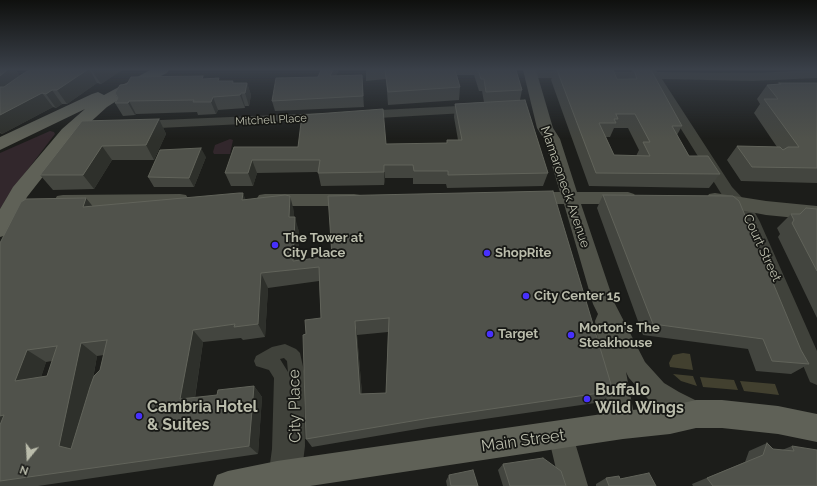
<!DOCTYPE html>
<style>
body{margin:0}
#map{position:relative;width:817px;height:486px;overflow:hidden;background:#1c1d1a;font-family:Raleway,sans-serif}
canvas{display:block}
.north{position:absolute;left:8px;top:438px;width:40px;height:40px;-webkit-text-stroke:3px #171815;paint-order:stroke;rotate:198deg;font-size:11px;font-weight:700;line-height:16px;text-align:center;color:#bbbdac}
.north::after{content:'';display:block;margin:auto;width:14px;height:18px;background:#bbbdac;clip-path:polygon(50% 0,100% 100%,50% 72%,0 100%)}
</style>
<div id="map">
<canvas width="817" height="486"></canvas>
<div class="north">N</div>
</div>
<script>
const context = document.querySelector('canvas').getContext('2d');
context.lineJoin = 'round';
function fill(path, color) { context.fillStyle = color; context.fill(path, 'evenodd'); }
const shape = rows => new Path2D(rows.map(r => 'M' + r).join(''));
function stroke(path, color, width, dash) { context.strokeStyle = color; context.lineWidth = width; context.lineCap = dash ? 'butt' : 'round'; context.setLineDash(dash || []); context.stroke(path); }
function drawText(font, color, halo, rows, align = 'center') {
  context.font = font + ' Raleway,sans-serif'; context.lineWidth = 3.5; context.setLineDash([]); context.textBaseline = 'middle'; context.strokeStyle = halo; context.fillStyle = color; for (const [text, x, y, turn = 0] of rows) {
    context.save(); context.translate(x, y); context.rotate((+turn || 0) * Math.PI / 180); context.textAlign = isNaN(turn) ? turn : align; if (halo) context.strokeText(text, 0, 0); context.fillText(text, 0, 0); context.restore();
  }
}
const green = shape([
 [50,131,54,132,55,134,9,194,0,209,0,153],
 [230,139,233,140,230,154,214,154,213,152,215,145]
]);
const water = shape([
 [683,353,690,354,693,370,670,367,669,363,673,355],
 [673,374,693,376,697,386,681,381],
 [700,377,734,380,738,390,703,387],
 [740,381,775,384,779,395,744,391]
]);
const minor = shape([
 [285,344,296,349,300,353,304,371,305,446,300,486,267,486,272,449,274,378,269,370,256,366,254,361,256,356,272,347,285,344],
 [284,358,287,361,288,372,280,359,284,358]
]);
const tertiary = shape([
 [534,70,645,72,644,70,656,70,657,72,753,73,817,70,817,78,753,81,662,79,732,187,753,209,760,222,817,351,817,385,810,382,741,217,722,195,650,79,530,78,526,77,524,74,526,71,534,70],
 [477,105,482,106,484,109,482,112,361,119,356,118,354,115,356,112,361,111,477,105],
 [323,113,328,114,330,117,328,120,138,129,133,128,131,125,133,122,138,121,323,113]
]);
const secondary = shape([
 [523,70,536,70,553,128,560,139,577,192,628,192,634,194,637,198,634,202,628,204,581,204,614,302,645,362,664,383,679,392,705,405,708,414,705,423,696,426,661,410,648,399,629,378,626,372,636,425,632,434,623,438,614,434,610,425,595,321,598,314,593,304,564,204,529,204,523,202,520,198,523,194,529,192,560,192,544,139,537,128,523,70],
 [715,193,766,201,817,206,817,220,766,215,709,204,706,199,709,194,715,193],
 [180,194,186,195,189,200,186,205,180,206,63,207,57,206,54,201,57,196,63,195,180,194],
 [265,194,354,194,360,195,363,200,360,205,354,206,265,206,259,205,256,200,259,195,265,194],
 [561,422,570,426,588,486,560,486,548,435,552,426,561,422]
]);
const primary = shape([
 [150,70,169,70,167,73,135,89,107,107,74,137,27,197,7,235,0,237,0,209,13,187,62,129,85,109,0,150,0,137,92,94,98,92,104,95,150,70],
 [696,400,722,400,778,406,817,414,817,442,778,434,722,428,696,428,670,434,623,439,310,486,213,486,217,475,228,471,277,461,623,411,670,406,696,400]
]);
const wall = shape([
 [0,70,16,70,20,76,29,70,122,70,101,84,97,83,67,104,62,104,56,108,53,107,2,134,0,133],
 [321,70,339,70,336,76,362,75,364,107,275,111,272,101,318,77],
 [366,70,516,70,522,90,520,100,548,173,543,186,447,188,446,184,413,184,413,178,385,178,384,185,321,186,318,172,257,173,253,186,231,186,225,173,234,147,298,147,447,143,447,140,458,140,454,117,455,104,484,102,482,91,479,91,474,75,457,75,460,87,459,100,388,105,386,79,366,81],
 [554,70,613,70,617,79,628,79,632,70,651,70,682,126,677,135,689,156,720,174,709,188,589,186,551,80],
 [614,128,628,128,639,150,636,156,614,155,606,137,610,137],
 [204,79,220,81,233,81,234,83,247,83,251,95,249,106,245,106,245,108,218,110,216,114,198,115,197,112,136,114,135,115,123,116,115,103,118,99,115,93],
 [779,83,817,83,817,183,741,181,727,160,737,146,777,147,754,113,760,104,757,99,767,85,778,84],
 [159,119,166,134,154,160,112,160,94,189,53,190,40,175],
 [206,157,194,187,154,187,148,177],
 [603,195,801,350,809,364,791,374,756,371,748,349,643,335,597,208],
 [246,200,294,211,294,217,299,232,299,260,332,256,613,391,602,402,429,427,312,447,306,439,306,334,321,318,319,281,268,288,265,337,243,340,241,338,203,342,195,398,217,395,254,386,262,397,258,454,38,486,0,486,0,243,92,206],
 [388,332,386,393,362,394,357,335],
 [104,355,100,370,93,379,97,356],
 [52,361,47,376,41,377,46,362],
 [806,208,817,209,817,318,778,237,780,234,777,228,791,214,800,214],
 [767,443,773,449,782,450,792,446,817,486,693,486,692,484,745,462,749,451],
 [503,464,566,486,503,486,498,470],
 [449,475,478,486,447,486,446,481],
 [606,478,620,479,656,486,596,486,596,484]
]);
const shadedWall = shape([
 [7,70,16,70,23,80,0,92,0,76],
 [87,70,90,70,97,83,67,104,57,90],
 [333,70,339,70,332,86,330,76],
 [92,71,92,70,122,70,101,84],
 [362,75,363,85,364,107,363,96],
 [247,83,251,95,249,106,245,93],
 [52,90,62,104,56,108,46,94],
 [42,93,53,107,2,134,0,132,0,115],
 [241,93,245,106,245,108,240,95],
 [213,97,218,110,216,114,211,102],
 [129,101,136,114,135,115,128,103],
 [159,119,166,134,154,160,146,145],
 [102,146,112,160,94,189,83,175],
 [201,148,206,157,194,187,189,178],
 [252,160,257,173,253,186,248,173],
 [384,165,385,178,384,185],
 [243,193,249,208,242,200],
 [290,196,294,211,294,221,295,217,299,232,299,269,293,261,289,217],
 [86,198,99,214,83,207],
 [261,273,268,288,265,337,258,324],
 [355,321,357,335,363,405,360,394],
 [193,330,203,342,193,410,180,399],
 [81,343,97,356,79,454,59,446],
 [27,350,46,362,36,392,15,381],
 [254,386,262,397,258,454,249,446],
 [4,415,0,429,0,416]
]);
const building = shape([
 [0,70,7,70,0,76,0,70],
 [29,70,87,70,57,90,52,90,46,94,42,93,0,115,0,87,4,87,21,75,29,70],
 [321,70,333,70,330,76,362,75,363,96,272,101,276,78,318,77,321,70],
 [385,70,455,70,460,87,388,92,385,70],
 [478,70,516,70,522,90,486,92,484,79,481,79,478,70],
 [557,70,613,70,617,79,637,79,634,70,651,70,682,126,672,126,689,156,708,156,720,174,596,173,557,70],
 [616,114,635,114,650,142,643,142,650,156,614,155,599,123,616,123,614,119,618,119,616,114],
 [203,76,202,79,219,78,218,81,233,81,232,83,247,83,245,93,241,93,240,95,213,97,211,102,193,102,194,100,129,101,128,103,115,103,118,98,115,93,120,85,127,84,131,77,203,76],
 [779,83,817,83,817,168,752,167,737,146,780,147,783,150,788,147,799,147,764,99,778,99,767,85,781,84,779,83],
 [525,100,548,173,448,175,448,171,414,171,413,165,384,165,384,172,318,173,320,160,252,160,248,173,225,173,234,147,298,147,302,115,383,109,386,144,447,143,447,140,462,140,455,104,525,100],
 [159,119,146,145,102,146,83,175,40,175,82,121,159,119],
 [201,148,189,178,148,177,160,150,201,148],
 [553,191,613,391,430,418,306,439,303,335,306,334,305,320,321,318,319,267,261,273,258,324,234,327,235,324,193,330,180,399,217,395,218,390,254,386,249,446,0,481,0,425,4,415,0,416,0,243,21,202,26,199,86,198,83,207,239,193,243,193,242,200,285,195,290,196,289,217,295,217,293,261,332,256,328,196,553,191],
 [389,318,386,393,360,394,355,321,389,318],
 [107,340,100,370,94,376,90,387,71,449,59,446,81,343,107,340],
 [57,346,47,376,15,381,27,350,57,346],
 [603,195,733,196,739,201,801,350,809,364,772,361,763,339,653,324,603,195],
 [806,208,817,209,817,271,792,223,794,220,791,214,800,214,806,208],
 [767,443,773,449,794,451,792,446,817,450,817,486,713,486,707,478,763,455,767,443],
 [543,458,561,471,566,486,510,486,503,464,543,458],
 [473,470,478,486,451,486,449,475,473,470],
 [649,473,656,486,609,486,606,478,619,476,620,479,649,473]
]);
const markers = [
 [275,245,4,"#4730fe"],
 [487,253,4,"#4730fe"],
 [526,296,4,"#4730fe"],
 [490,334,4,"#4730fe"],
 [571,335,4,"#4730fe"],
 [587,399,4,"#4730fe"],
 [139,416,4,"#4730fe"]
];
const farStreetnames = [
 ["Mitchell Place",271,120,-3]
];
const streetNames = [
 ["Mamaroneck Avenue",565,187,71],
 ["Court Street",762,248,65]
];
const poiNames = [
 ["The Tower at",283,238],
 ["City Place",283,253],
 ["ShopRite",495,253],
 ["City Center 15",534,296],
 ["Morton's The",579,328],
 ["Steakhouse",579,343],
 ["Target",498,334]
];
const nearPoinames = [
 ["Buffalo",595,390],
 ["Wild Wings",595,408],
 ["Cambria Hotel",147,407],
 ["& Suites",147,425]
];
const nearStreetnames = [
 ["City Place",295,406,-91],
 ["Main Street",523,441,-8]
];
fill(green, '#32272c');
fill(water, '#42402f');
fill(minor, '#40423b');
fill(tertiary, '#40423b');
fill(secondary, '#505249');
fill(primary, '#5f6157');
fill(wall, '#43453f');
fill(shadedWall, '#2e302b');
fill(building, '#50524b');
stroke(building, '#61635a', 1);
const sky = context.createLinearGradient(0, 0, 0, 139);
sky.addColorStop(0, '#0f100e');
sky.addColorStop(0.5, '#3a4049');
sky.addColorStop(1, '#3a404900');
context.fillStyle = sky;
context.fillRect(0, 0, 817, 139);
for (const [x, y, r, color] of markers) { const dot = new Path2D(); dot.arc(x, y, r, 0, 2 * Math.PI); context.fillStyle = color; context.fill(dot); stroke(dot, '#171815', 1.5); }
drawText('11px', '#bbbdac', '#171815', farStreetnames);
drawText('13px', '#bbbdac', '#171815', streetNames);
drawText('bold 13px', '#bbbdac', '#171815', poiNames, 'left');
drawText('bold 16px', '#bbbdac', '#171815', nearPoinames, 'left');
drawText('16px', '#bbbdac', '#171815', nearStreetnames);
</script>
